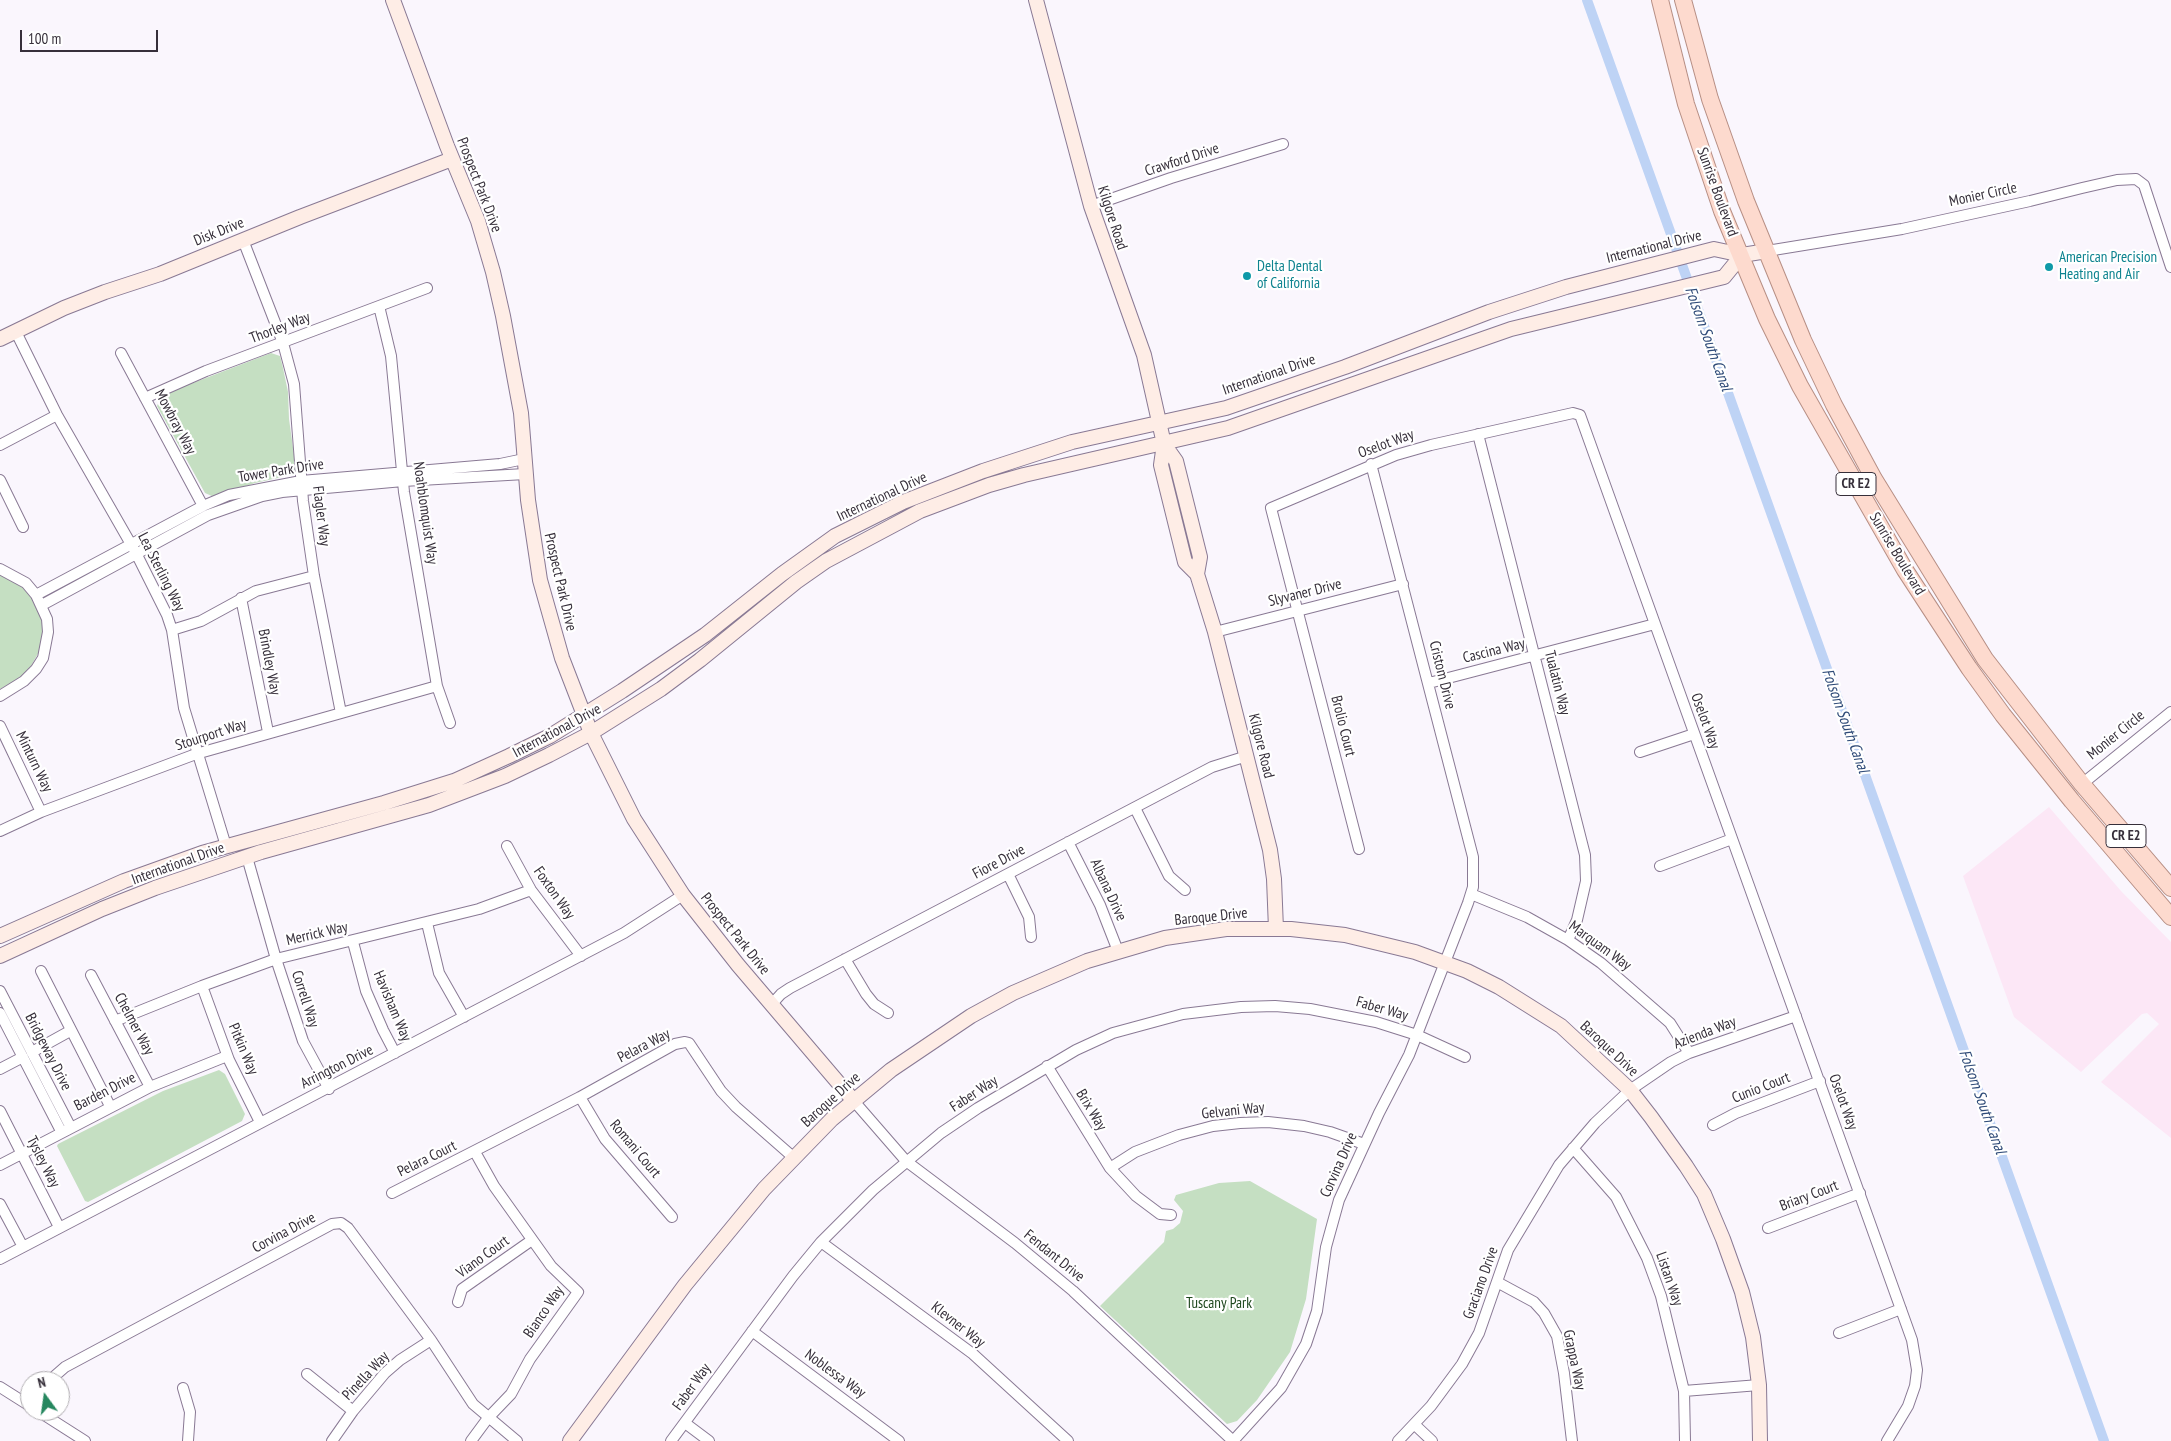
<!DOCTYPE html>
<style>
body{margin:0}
#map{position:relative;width:2171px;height:1441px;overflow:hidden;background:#faf6fd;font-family:"PT Sans Narrow",sans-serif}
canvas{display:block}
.north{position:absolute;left:20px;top:1371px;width:50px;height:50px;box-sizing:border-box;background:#fff;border:1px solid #afacb0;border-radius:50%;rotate:346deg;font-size:14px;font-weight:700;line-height:20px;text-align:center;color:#362f3a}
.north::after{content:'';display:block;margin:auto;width:18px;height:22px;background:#26875f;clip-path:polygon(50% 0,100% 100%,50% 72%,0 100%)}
.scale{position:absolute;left:20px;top:30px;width:138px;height:22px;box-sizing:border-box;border:2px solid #362f3a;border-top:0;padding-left:6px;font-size:15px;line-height:18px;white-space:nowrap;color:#362f3a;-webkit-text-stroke:4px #fff;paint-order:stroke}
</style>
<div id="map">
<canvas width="2171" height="1441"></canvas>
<div class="north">N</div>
<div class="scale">100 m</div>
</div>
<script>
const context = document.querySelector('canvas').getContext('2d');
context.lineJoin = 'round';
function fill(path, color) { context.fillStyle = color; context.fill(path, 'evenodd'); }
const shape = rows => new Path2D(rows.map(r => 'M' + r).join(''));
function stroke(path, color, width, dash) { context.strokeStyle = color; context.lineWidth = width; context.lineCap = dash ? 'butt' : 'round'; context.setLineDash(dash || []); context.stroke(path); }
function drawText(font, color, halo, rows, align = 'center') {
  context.font = font + ' "PT Sans Narrow",sans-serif'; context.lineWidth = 4.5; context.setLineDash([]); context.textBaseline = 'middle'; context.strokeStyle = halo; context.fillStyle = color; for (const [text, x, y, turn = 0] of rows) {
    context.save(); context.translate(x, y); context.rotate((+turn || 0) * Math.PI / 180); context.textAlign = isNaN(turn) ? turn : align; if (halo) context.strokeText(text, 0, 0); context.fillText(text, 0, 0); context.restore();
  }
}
const industrial = shape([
 [2049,807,2121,891,2171,942,2171,1138,2101,1082,2159,1024,2147,1013,2142,1014,2081,1072,2014,1017,1963,876]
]);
const green = shape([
 [271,353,280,356,283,368,288,392,289,419,296,469,291,475,255,483,214,497,205,493,157,406,161,397,185,386],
 [0,574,23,587,32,596,41,618,43,627,40,650,31,666,20,678,0,689],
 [219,1070,225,1074,245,1114,242,1121,88,1202,85,1201,57,1146,58,1144,163,1091],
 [1250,1181,1317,1219,1306,1299,1290,1352,1257,1400,1237,1421,1227,1424,1100,1306,1164,1242,1166,1231,1173,1229,1180,1223,1183,1211,1174,1200,1176,1195,1219,1183]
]);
const canal = shape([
 [1587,0,2104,1441]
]);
const street = shape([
 [1091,206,1171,178,1283,144],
 [243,240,283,343,294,384,303,501,314,576,341,713],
 [1767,251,1902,229,2030,201,2082,188,2117,180,2136,179,2144,185,2171,267],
 [379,306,391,356,404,492,437,686,450,723],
 [16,332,57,415,136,553,167,615,172,630,184,708,226,846],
 [121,353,203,506],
 [145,398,206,371,427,288],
 [1478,434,1585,855,1586,881,1577,920,1568,940],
 [0,445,57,415],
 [0,480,23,527],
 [0,569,26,583,36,595,47,619,48,632,43,658,36,669,24,681,0,696],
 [36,595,203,506,229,495,301,481,500,464,524,459],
 [241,598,268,732],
 [42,605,208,515,262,496,282,492,403,481,525,474],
 [172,630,201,621,256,591,314,576],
 [1215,632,1403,584],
 [1429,683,1655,624],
 [0,726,41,812],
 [1640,752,1694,734],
 [2082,784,2171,712],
 [1135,808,1169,876,1185,890],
 [0,831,41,812,196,754,437,686],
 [1068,842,1100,905,1118,951],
 [507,846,531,890,581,956],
 [1359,849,1271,508,1396,455,1431,445,1573,413,1580,415,1912,1340,1917,1370,1915,1386,1908,1406,1887,1441],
 [247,857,276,959,303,1041,329,1089],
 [1660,866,1732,839],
 [1008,874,1029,917,1031,937],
 [1471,894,1527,917,1568,940,1601,963,1670,1023,1689,1053],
 [427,923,439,973,464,1017],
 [353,942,366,991,383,1030,395,1053],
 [845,959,866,994,874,1004,888,1013],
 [41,971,110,1106],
 [91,975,150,1087],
 [202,986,229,1060,260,1122],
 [0,991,70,1126],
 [771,1005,781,994,790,988,1212,767,1247,756],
 [0,1013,61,1131],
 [115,1021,202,986,276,959,479,909,531,890],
 [32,1052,70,1031],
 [1047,1066,1110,1168,1136,1196,1160,1214,1171,1215],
 [0,1069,23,1057],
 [580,1097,605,1139,672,1217],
 [853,1100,906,1161,1015,1243,1073,1291,1233,1441],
 [0,1111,59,1227],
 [1713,1125,1736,1113,1820,1081],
 [1573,1148,1616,1197,1647,1258,1661,1296,1684,1391,1685,1441],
 [0,1165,150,1087,227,1056],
 [1110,1168,1135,1152,1179,1135,1213,1126,1240,1123,1268,1122,1304,1126,1330,1132,1364,1144],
 [392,1193,580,1097,675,1044,685,1042,689,1043,721,1091,736,1107,793,1157],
 [0,1204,23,1247],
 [1768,1228,1860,1193],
 [821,1242,973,1354,1068,1441],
 [0,1259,624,933,683,895],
 [1497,1282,1534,1302,1544,1313,1557,1336,1564,1373,1572,1441],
 [458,1302,462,1289,532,1240],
 [752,1331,899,1441],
 [1839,1333,1901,1309],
 [307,1374,353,1411],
 [49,1381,65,1367,332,1224,341,1223,348,1228,431,1340,473,1404,517,1441],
 [0,1387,30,1406],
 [183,1388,190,1412,188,1441],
 [1684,1391,1759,1385],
 [38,1411,85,1441],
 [685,1423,709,1441],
 [1414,1424,1432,1441],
 [332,1441,353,1411,385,1373,400,1360,431,1340],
 [471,1441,488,1418,511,1394,530,1359,578,1292,551,1266,494,1186,475,1152],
 [671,1441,793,1276,821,1242,873,1190,941,1133,978,1108,1076,1050,1113,1033,1183,1014,1241,1007,1275,1006,1310,1009,1376,1022,1417,1035,1465,1057],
 [1233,1441,1281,1388,1306,1344,1317,1311,1326,1247,1339,1200,1379,1113,1409,1055,1468,903,1473,887,1473,857,1371,464],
 [1398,1441,1431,1406,1462,1364,1479,1333,1508,1250,1559,1165,1595,1123,1630,1090,1671,1062,1689,1053,1796,1016]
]);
const secondary = shape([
 [393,0,447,146,478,221,493,272,503,316,521,413,528,500,540,580,562,658,591,733,634,819,683,895,738,965,853,1100],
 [1036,0,1091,206,1144,355,1164,444,1161,465,1185,562,1197,574,1215,632,1270,850,1274,879,1276,929],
 [0,339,64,308,105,292,160,274,300,217,452,159],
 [1164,444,1176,461,1200,557,1197,574],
 [0,936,124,881,202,853,384,803,454,781,509,756,550,736,622,691,705,635,782,574,835,536,903,502,983,471,1072,442,1226,408,1345,367,1489,312,1566,287,1714,249,1742,255,1767,251],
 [0,956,102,909,155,888,261,852,429,805,505,776,549,755,591,733,661,689,700,660,796,582,826,561,920,511,989,485,1024,475,1228,428,1511,329,1724,277,1742,255],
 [570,1441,685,1285,764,1189,832,1119,891,1070,971,1016,1013,993,1087,961,1165,938,1226,929,1291,929,1345,935,1415,952,1467,971,1499,987,1561,1026,1630,1090,1651,1117,1686,1166,1704,1194,1723,1239,1742,1292,1753,1337,1759,1385,1760,1441]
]);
const primary = shape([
 [1660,0,1686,104,1722,211,1767,319,1800,386,1905,570,1969,668,2003,715,2072,801,2171,917],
 [1683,0,1710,99,1746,201,1803,340,1834,405,1874,479,1985,659,2082,784,2171,888]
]);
const markers = [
 [2049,267,5,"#0f9aa8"],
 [1247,276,5,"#0f9aa8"]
];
const shields = [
 [1856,484,40],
 [2126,836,40]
];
const shieldNames = [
 ["CR E2",1856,484],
 ["CR E2",2126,836]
];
const streetNames = [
 ["Crawford Drive",1182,160,-18],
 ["Prospect Park Drive",479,185,69],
 ["Sunrise Boulevard",1717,192,70],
 ["Monier Circle",1983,195,-12],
 ["Kilgore Road",1112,218,72],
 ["Disk Drive",219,232,-22],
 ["International Drive",1654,247,-14],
 ["Thorley Way",280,328,-21],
 ["International Drive",1269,375,-19],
 ["Mowbray Way",175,422,62],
 ["Oselot Way",1386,444,-20],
 ["Tower Park Drive",281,471,-9],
 ["International Drive",882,497,-25],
 ["Noahblomquist Way",425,513,82],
 ["Flagler Way",321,516,83],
 ["Sunrise Boulevard",1897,554,59],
 ["Lea Sterling Way",161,572,63],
 ["Prospect Park Drive",560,582,77],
 ["Slyvaner Drive",1305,593,-14],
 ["Cascina Way",1494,651,-14],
 ["Brindley Way",269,662,79],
 ["Cristom Drive",1442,675,76],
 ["Tualatin Way",1557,683,76],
 ["Oselot Way",1705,721,70],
 ["Brolio Court",1343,726,76],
 ["International Drive",557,731,-28],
 ["Stourport Way",211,735,-18],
 ["Monier Circle",2116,735,-39],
 ["Kilgore Road",1261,746,76],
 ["Minturn Way",34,762,64],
 ["Fiore Drive",999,862,-28],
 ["International Drive",178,864,-20],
 ["Albana Drive",1108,890,65],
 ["Foxton Way",554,893,55],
 ["Baroque Drive",1211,917,-6],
 ["Merrick Way",317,934,-13],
 ["Prospect Park Drive",735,934,51],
 ["Marquam Way",1600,946,36],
 ["Correll Way",305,999,72],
 ["Havisham Way",392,1006,67],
 ["Faber Way",1382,1009,16],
 ["Chelmer Way",134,1024,62],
 ["Azienda Way",1705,1033,-21],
 ["Pelara Way",644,1046,-27],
 ["Pitkin Way",243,1049,67],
 ["Baroque Drive",1609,1049,43],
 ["Bridgeway Drive",48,1052,63],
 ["Arrington Drive",337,1067,-27],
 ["Cunio Court",1761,1088,-21],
 ["Barden Drive",105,1092,-27],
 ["Faber Way",974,1094,-33],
 ["Baroque Drive",831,1100,-42],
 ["Oselot Way",1843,1102,70],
 ["Brix Way",1091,1110,59],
 ["Gelvani Way",1233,1111,-6],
 ["Romani Court",635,1149,50],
 ["Pelara Court",427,1159,-26],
 ["Tysley Way",43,1162,63],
 ["Corvina Drive",1339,1165,-66],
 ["Briary Court",1809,1196,-21],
 ["Corvina Drive",284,1233,-28],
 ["Fendant Drive",1054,1256,39],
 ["Viano Court",483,1257,-36],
 ["Listan Way",1669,1279,71],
 ["Graciano Drive",1481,1283,-70],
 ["Bianco Way",544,1312,-56],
 ["Klevner Way",958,1325,38],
 ["Grappa Way",1574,1360,78],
 ["Noblessa Way",835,1374,36],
 ["Pinella Way",366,1376,-47],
 ["Faber Way",692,1387,-54]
];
const cultureNames = [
 ["American Precision",2059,258],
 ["Heating and Air",2059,275],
 ["Delta Dental",1257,267],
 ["of California",1257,284]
];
const parkNames = [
 ["Tuscany Park",1219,1304]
];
const waterNames = [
 ["Folsom South Canal",1708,339,70],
 ["Folsom South Canal",1845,721,70],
 ["Folsom South Canal",1982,1102,70]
];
fill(industrial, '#fce7f6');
fill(green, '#c5dfc2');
stroke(canal, '#bed3f5', 10);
stroke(street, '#897994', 12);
stroke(secondary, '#897994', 16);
stroke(primary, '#b78f85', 18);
stroke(street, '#fff', 10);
stroke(secondary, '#feede6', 14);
stroke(primary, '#fddace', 16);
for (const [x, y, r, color] of markers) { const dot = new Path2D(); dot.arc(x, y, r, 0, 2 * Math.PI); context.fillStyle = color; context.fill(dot); stroke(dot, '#fff', 2); }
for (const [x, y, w] of shields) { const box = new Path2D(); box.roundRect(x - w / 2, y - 11.5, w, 23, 4); context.fillStyle = '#fff'; context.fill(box); stroke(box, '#362f3a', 1); }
drawText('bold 14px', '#362f3a', null, shieldNames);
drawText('15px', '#362f3a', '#fff', streetNames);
drawText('15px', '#0d838f', '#fff', cultureNames, 'left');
drawText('15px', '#1e471d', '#fff', parkNames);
drawText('italic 16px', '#2f4b78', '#fff', waterNames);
</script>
